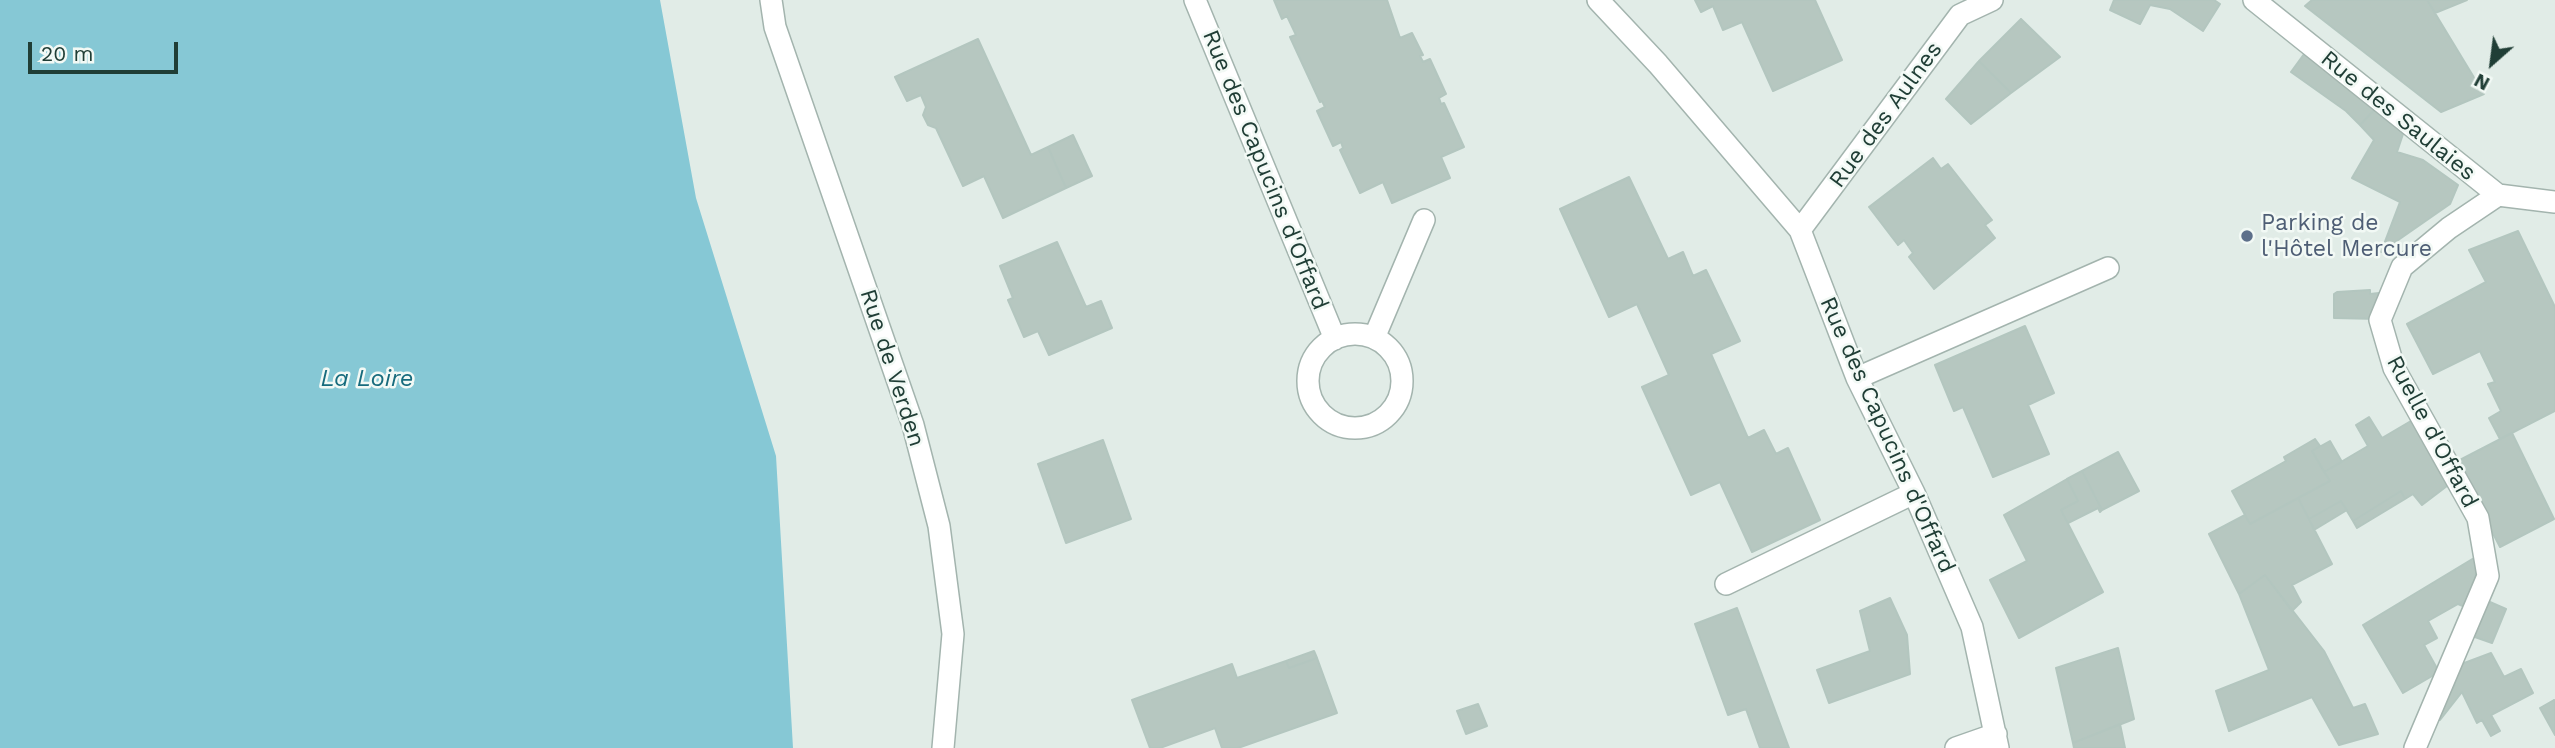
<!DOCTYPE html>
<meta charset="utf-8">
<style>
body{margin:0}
#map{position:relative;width:2555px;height:748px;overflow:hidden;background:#e1ece7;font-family:"Work Sans",sans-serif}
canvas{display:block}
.north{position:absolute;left:2457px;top:28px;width:70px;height:70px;-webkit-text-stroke:5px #f2f9f5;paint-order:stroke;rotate:208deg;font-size:19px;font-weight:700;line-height:28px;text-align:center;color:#203e36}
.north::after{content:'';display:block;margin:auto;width:24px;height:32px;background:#203e36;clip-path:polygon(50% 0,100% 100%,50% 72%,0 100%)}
.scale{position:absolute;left:28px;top:42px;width:150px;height:32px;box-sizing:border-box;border:4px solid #203e36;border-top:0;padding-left:9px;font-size:21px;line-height:24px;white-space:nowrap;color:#203e36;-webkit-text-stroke:5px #f2f9f5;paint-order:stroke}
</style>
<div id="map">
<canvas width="2555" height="748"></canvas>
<div class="north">N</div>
<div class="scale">20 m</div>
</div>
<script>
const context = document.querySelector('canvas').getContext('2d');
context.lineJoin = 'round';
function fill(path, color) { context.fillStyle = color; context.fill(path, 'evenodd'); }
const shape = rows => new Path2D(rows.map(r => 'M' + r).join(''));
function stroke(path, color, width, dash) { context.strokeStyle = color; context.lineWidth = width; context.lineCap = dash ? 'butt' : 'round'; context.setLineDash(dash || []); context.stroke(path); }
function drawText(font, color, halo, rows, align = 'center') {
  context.font = font + ' "Work Sans",sans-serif'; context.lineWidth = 5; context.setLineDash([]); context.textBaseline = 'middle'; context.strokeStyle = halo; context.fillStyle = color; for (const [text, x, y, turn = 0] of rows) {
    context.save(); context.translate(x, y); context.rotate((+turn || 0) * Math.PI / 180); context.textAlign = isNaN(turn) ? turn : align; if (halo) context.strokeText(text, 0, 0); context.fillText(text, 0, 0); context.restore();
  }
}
const water = shape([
 [0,0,660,0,696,198,776,456,793,748,0,748]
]);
const building = shape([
 [1274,0,1387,0,1400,38,1412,33,1423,55,1420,56,1423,62,1430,59,1446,94,1439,98,1441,104,1444,103,1464,147,1441,157,1450,178,1392,203,1383,182,1360,193,1340,150,1343,148,1341,142,1333,146,1317,111,1325,107,1322,101,1320,102,1290,37,1296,35,1287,16,1282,19,1274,0],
 [1695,0,1815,0,1842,60,1773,91,1742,22,1723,30,1713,6,1701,12,1695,0],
 [2114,0,2214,0,2220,4,2203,31,2170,9,2150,5,2140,24,2110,10,2114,0],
 [2312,0,2427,0,2484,94,2441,112,2305,6,2312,0],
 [2427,0,2467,0,2435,13,2427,0],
 [2021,19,2060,57,2011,93,1979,61,2021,19],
 [978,39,1031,155,1048,147,1066,188,1003,218,984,176,963,186,936,128,928,125,923,115,926,107,921,95,907,101,895,77,978,39],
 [2307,50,2378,106,2360,125,2346,111,2291,72,2307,50],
 [1979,61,2011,93,1971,124,1946,99,1979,61],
 [2378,106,2403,134,2397,152,2423,160,2458,185,2450,204,2381,252,2400,202,2352,178,2374,140,2360,125,2378,106],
 [1073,135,1092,176,1066,188,1048,147,1073,135],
 [1933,158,1941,169,1948,164,1992,220,1985,225,1995,238,1934,289,1909,257,1913,253,1904,240,1898,245,1869,207,1933,158],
 [1629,177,1668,259,1683,252,1693,276,1706,270,1740,341,1711,354,1748,438,1764,430,1776,454,1788,448,1820,520,1752,552,1720,482,1691,495,1642,387,1669,375,1637,304,1609,317,1560,209,1629,177],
 [2518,231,2555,307,2555,411,2500,439,2489,418,2501,411,2488,384,2495,382,2480,351,2433,374,2407,324,2486,282,2469,250,2518,231],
 [1057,242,1086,307,1101,301,1112,328,1049,355,1038,331,1024,337,1008,300,1013,298,1000,266,1057,242],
 [2370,290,2370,294,2379,293,2379,319,2334,318,2334,294,2337,292,2370,290],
 [2025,326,2054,393,2028,405,2049,454,1993,477,1963,407,1954,411,1935,365,2025,326],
 [2369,417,2382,438,2416,418,2447,486,2422,505,2413,494,2405,499,2401,491,2353,521,2341,501,2309,519,2298,498,2330,481,2324,472,2368,446,2356,425,2369,417],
 [2512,433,2554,519,2500,547,2456,462,2512,433],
 [2315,439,2320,446,2312,451,2330,481,2250,524,2232,491,2286,461,2284,457,2315,439],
 [1103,440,1131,519,1066,543,1038,464,1103,440],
 [2330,441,2342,462,2324,472,2312,451,2330,441],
 [2118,452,2139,491,2102,510,2082,471,2118,452],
 [2082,471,2102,510,2100,512,2098,508,2068,523,2061,510,2078,501,2067,479,2082,471],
 [2067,479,2078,501,2061,510,2103,592,2019,638,1990,580,2027,561,2004,515,2067,479],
 [2401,491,2405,499,2357,528,2353,521,2401,491],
 [2298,498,2332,564,2292,585,2301,602,2292,611,2265,575,2239,594,2209,534,2245,515,2250,524,2298,498],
 [2341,501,2347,510,2314,530,2309,519,2341,501],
 [2479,555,2470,609,2458,604,2428,621,2437,638,2424,645,2439,672,2403,693,2363,625,2479,555],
 [2265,575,2324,651,2353,708,2365,704,2378,734,2339,745,2312,697,2229,731,2216,691,2269,670,2239,594,2265,575],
 [1890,598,1907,635,1910,674,1829,703,1817,670,1870,651,1860,611,1890,598],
 [2483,599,2506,609,2492,643,2472,636,2483,599],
 [1737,608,1789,748,1760,748,1746,709,1728,715,1695,624,1737,608],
 [2118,648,2134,719,2073,743,2056,668,2118,648],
 [1314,651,1317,658,1289,668,1286,661,1314,651],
 [2491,653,2504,677,2521,669,2533,693,2491,715,2500,731,2491,736,2482,720,2477,723,2462,692,2440,720,2431,716,2455,685,2452,680,2459,665,2491,653],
 [1317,658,1337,713,1238,748,1222,748,1215,728,1160,748,1150,748,1132,700,1232,664,1237,678,1286,661,1289,668,1317,658],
 [2554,700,2555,701,2555,735,2540,708,2554,700],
 [1478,704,1487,726,1466,734,1457,711,1478,704],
 [2120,724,2125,748,2074,748,2073,743,2120,724]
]);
const minor = shape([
 [771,0,775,27,913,425,939,526,953,634,943,748],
 [1195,0,1335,339],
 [1598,0,1658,64,1800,230,1857,378,1914,493,1972,627,1998,748],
 [2254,0,2498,195,2555,202],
 [1800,230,1960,15,1992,0],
 '1308 381a47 47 0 1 1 94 0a47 47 0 1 1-94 0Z',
 [1374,338,1424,220],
 [1857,378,2108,268],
 [1726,584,1914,493],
 [1956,748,1996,734],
 [2415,748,2488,576,2478,518,2394,368,2380,320,2402,267,2449,228,2498,195]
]);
const markers = [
 [2247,236,7,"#5c6f8a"]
];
const streetNames = [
 ["Rue des Aulnes",1886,115,-54],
 ["Rue des Saulaies",2398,116,39],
 ["Rue des Capucins d'Offard",1265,170,68],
 ["Rue de Verden",892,368,72],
 ["Ruelle d'Offard",2432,432,62],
 ["Rue des Capucins d'Offard",1887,435,66]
];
const serviceNames = [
 ["Parking de",2261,223],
 ["l'Hôtel Mercure",2261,249]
];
const waterNames = [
 ["La Loire",367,379]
];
fill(water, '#86c8d5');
fill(building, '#b6c7c0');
stroke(building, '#b3c6bf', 2);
stroke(minor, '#a3b4ae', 24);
stroke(minor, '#fff', 21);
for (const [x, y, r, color] of markers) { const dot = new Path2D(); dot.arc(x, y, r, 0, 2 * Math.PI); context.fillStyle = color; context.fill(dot); stroke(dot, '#f2f9f5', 2.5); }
drawText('23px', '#203e36', '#f2f9f5', streetNames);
drawText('23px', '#4e5e75', '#f2f9f5', serviceNames, 'left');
drawText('italic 24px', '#176b7d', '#f2f9f5', waterNames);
</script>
